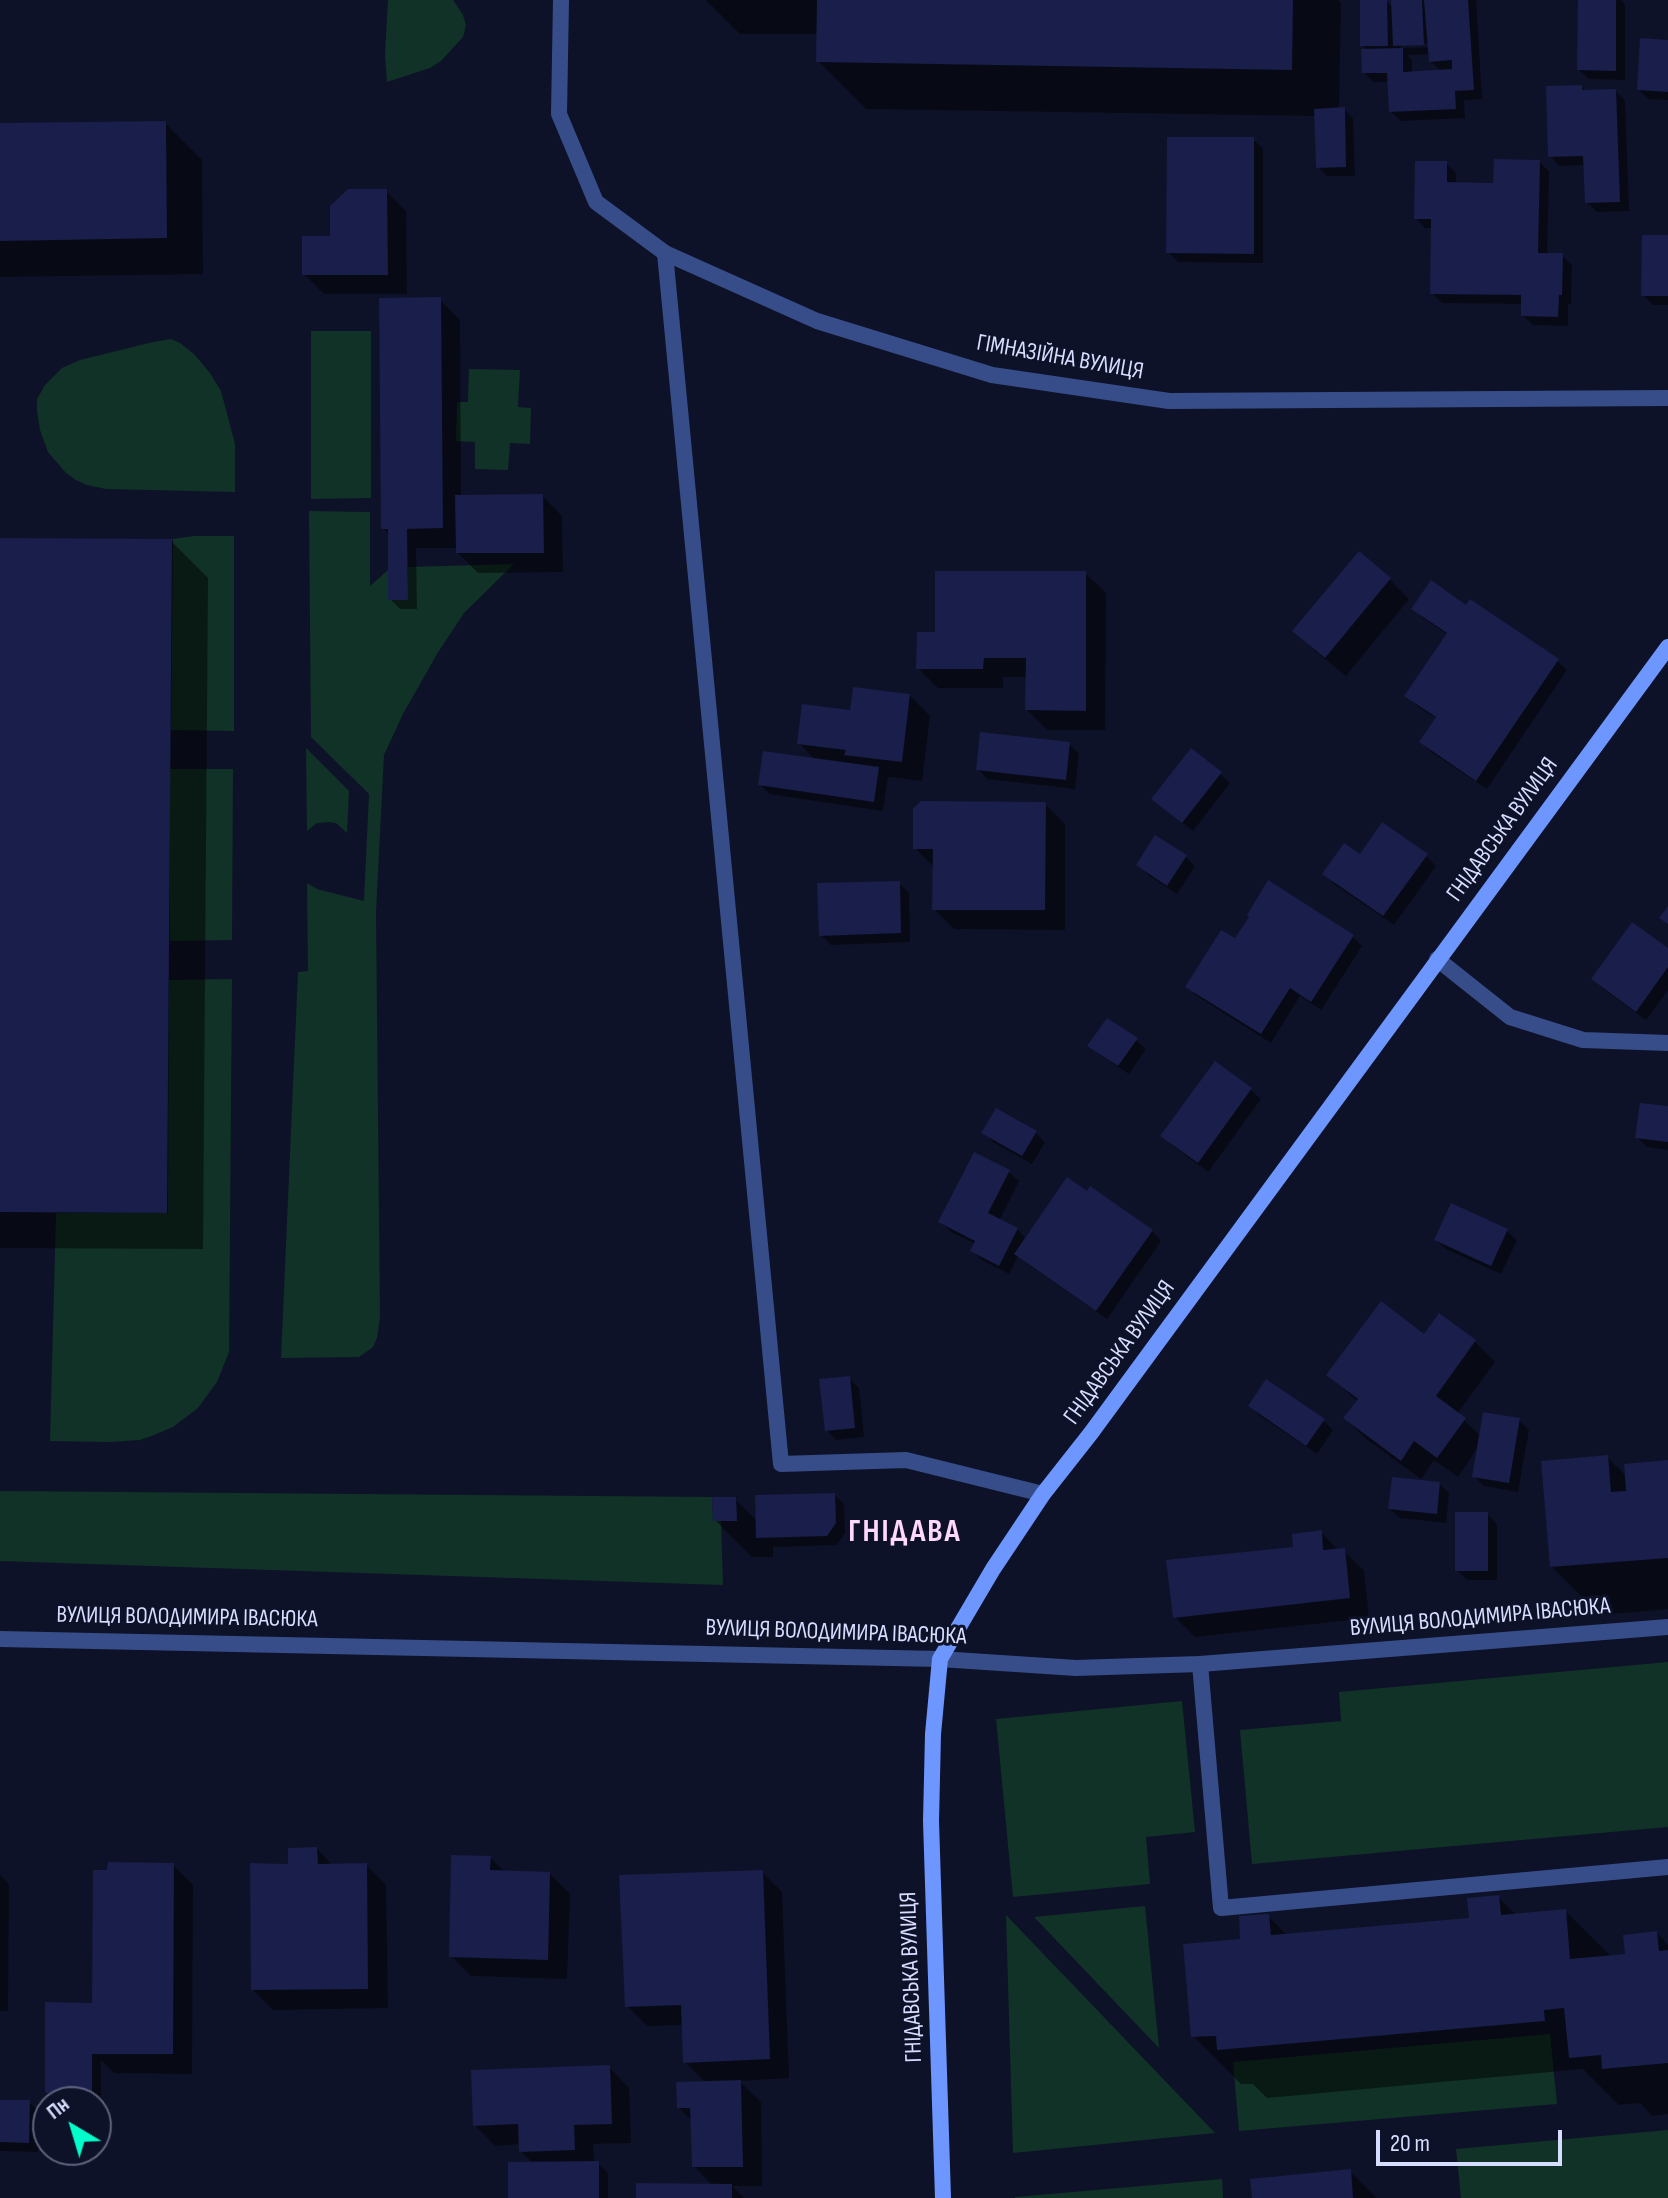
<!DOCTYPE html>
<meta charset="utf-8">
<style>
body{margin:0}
#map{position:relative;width:1668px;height:2198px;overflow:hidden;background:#0e1228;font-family:"Sofia Sans Condensed",sans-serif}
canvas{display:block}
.north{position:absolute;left:32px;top:2086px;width:80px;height:80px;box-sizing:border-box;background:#0e1228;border:2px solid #5e637e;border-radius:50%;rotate:322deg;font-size:22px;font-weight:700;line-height:32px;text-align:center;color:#d6ddff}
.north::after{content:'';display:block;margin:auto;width:28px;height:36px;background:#02ffcb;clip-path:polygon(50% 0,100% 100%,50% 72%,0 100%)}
.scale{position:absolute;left:1376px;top:2130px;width:186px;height:36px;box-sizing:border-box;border:4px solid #d6ddff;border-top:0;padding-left:10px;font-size:24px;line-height:28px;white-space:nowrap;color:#d6ddff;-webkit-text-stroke:6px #0e1228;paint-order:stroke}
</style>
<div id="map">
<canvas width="1668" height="2198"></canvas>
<div class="north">Пн</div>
<div class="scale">20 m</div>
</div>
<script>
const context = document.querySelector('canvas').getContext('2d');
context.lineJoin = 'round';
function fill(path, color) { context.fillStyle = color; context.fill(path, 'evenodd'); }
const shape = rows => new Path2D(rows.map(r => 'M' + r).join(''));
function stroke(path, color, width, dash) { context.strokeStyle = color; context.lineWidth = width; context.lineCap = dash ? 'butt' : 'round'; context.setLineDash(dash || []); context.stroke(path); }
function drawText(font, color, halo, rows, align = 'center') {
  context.font = font + ' "Sofia Sans Condensed",sans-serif'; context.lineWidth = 6; context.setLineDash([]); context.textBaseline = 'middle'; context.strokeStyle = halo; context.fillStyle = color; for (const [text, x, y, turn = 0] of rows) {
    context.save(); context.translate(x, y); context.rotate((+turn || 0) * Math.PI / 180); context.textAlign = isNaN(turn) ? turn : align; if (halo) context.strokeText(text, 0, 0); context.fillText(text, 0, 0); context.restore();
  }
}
const green = shape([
 [388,0,453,0,463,15,466,25,463,37,441,61,430,68,387,82,385,55],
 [311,331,371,331,371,498,311,499],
 [171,339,180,343,194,354,210,373,221,391,235,444,235,492,106,489,87,485,76,480,66,473,48,452,40,430,37,411,37,399,45,385,62,368,80,360,153,342],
 [469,369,520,370,518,407,531,408,530,444,510,443,508,470,475,469,475,442,456,441,457,402,468,402],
 [309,511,370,512,370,586,388,570,388,600,408,599,408,567,514,564,464,613,437,654,403,714,384,755,376,912,380,1318,377,1338,373,1347,359,1357,281,1358,298,972,308,971,307,883,317,889,364,901,369,794,311,737],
 [194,536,234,536,234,731,171,730,173,539],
 [306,748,349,791,347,833,336,823,329,822,317,823,307,831],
 [170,769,233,769,232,940,170,941],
 [232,979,229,1352,217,1382,198,1408,173,1427,154,1435,140,1440,109,1442,50,1441,56,1213,168,1213,169,980],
 [0,1491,712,1497,713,1521,721,1521,723,1585,0,1561],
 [1668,1662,1668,1827,1252,1864,1240,1730,1341,1721,1339,1692],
 [1182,1701,1195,1832,1146,1837,1150,1884,1013,1897,996,1719],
 [1145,1906,1159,2048,1034,1917],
 [1006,1915,1215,2133,1013,2153],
 [1550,2034,1557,2104,1239,2131,1233,2062],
 [1668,2130,1668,2198,1461,2198,1456,2149],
 [1222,2179,1223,2198,1015,2198,1015,2197]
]);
const shadow = shape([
 [706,0,1338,0,1341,3,1339,109,1344,109,1353,119,1355,176,1327,176,1318,167,1316,116,866,109,818,61,818,34,740,34],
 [1393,0,1476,0,1482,99,1464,100,1465,118,1401,121,1391,112,1389,82,1373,82,1364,72,1367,50,1362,45,1386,1,1393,8],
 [1434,43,1434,47,1401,48,1401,44],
 [1430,54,1431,61,1441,71,1412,73,1412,60,1407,55],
 [1580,0,1621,0,1625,4,1625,80,1589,79,1579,70],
 [1668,42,1668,100,1648,99,1639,90],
 [1581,87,1586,92,1616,91,1625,101,1629,211,1597,212,1587,202,1585,165,1560,166,1550,156],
 [165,123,202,160,203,274,0,277,0,125],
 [1253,139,1263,149,1263,263,1178,262,1168,252],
 [1540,162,1549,172,1547,255,1562,255,1572,265,1571,304,1568,304,1568,326,1533,325,1523,316,1523,304,1442,303,1432,293,1433,228,1425,228,1416,218,1446,163,1456,173,1456,184,1495,185],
 [386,191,406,211,407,294,324,294,304,274,332,238],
 [1668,237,1668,305,1653,305,1643,295],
 [440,300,460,320,461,497,542,496,562,516,563,572,478,573,458,553,458,548,416,548,417,609,400,609,390,599,390,535,383,528],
 [0,540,171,541,208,578,203,1249,0,1248],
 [1085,573,1106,593,1105,730,1047,730,1027,710,1027,677,1003,677,1003,688,938,688,918,668,937,634],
 [1389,579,1409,599,1346,676,1315,651,1295,631],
 [1467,608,1557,661,1567,670,1487,789,1431,752,1422,742,1437,719,1417,706,1407,696,1448,635,1423,618,1413,609],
 [910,696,930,716,922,781,888,777,883,811,769,794,760,784,816,761,799,743,852,712],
 [1069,744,1079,754,1075,789,987,779,978,769],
 [1220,774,1230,783,1193,831,1164,808],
 [1045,804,1065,824,1065,930,954,929,934,909,935,868,915,848],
 [1185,856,1195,866,1177,894,1148,875,1139,865],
 [1360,856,1426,856,1436,866,1394,925,1334,884,1325,874],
 [899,883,909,893,910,942,831,945,821,935],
 [1352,936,1362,946,1321,1010,1300,996,1271,1043,1197,996,1187,986,1236,941],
 [1668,951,1668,990,1646,1020,1603,989,1593,979],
 [1136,1040,1146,1049,1129,1074,1100,1055,1090,1046],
 [1216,1064,1251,1090,1261,1099,1208,1172,1173,1146,1163,1136],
 [1668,1108,1668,1150,1647,1147,1637,1137],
 [984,1132,1036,1133,1045,1142,1032,1164,993,1142],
 [1009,1172,1019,1181,999,1221,1017,1229,1026,1239,1152,1231,1161,1241,1107,1319,1026,1263,1018,1256,1009,1274,982,1260,972,1251,976,1244,951,1232,941,1222],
 [1507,1231,1517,1240,1501,1274,1446,1249,1436,1240],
 [1440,1316,1475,1342,1495,1362,1457,1414,1481,1436,1519,1420,1529,1430,1518,1492,1484,1486,1474,1476,1479,1446,1458,1477,1434,1460,1421,1479,1365,1438,1345,1418,1358,1402,1329,1375,1425,1337],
 [849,1378,859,1388,864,1437,836,1440,827,1430],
 [1250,1406,1324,1421,1333,1430,1317,1454,1260,1416],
 [1607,1457,1627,1477,1668,1462,1668,1609,1600,1615,1552,1567],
 [1439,1484,1449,1493,1446,1523,1400,1518,1390,1509],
 [834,1495,844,1504,845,1533,837,1545,773,1547,773,1557,752,1557,715,1520,735,1499,757,1521],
 [1487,1514,1497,1524,1497,1580,1467,1580,1457,1570],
 [1321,1532,1339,1551,1344,1551,1364,1571,1369,1618,1195,1637,1175,1617,1295,1549],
 [317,1849,333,1866,366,1865,386,1885,388,2008,273,2010,253,1990,290,1866],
 [490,1857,505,1872,550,1874,570,1894,567,1979,471,1976,451,1956],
 [173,1865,193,1885,192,2074,114,2073,101,2060,101,2102,57,2102,47,2092],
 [762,1872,782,1892,789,2078,739,2081,761,2102,762,2186,732,2186,744,2198,638,2198,713,2186,694,2166,693,2122,679,2108,706,2083,685,2062,684,2025,647,2026,627,2006],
 [0,1875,9,1884,8,2011,0,2011],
 [1498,1897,1517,1916,1565,1911,1612,1957,1627,1956,1657,1933,1668,1945,1668,2114,1652,2116,1640,2103,1619,2105,1583,2069,1267,2098,1253,2084,1241,2084,1193,2036,1242,1940,1268,1916,1288,1936,1471,1919],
 [609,2067,629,2088,631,2143,593,2144,594,2163,598,2163,608,2173,608,2198,510,2198,533,2163,521,2151,520,2144,495,2146,475,2125],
 [0,2102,29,2102,39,2112,38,2152,0,2151],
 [1350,2171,1377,2198,1254,2198]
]);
const building = shape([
 [817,0,1293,0,1292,70,816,62],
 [1360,0,1387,0,1388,46,1360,46],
 [1391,0,1422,0,1424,45,1393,46],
 [1424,0,1468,0,1474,90,1455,91,1456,109,1389,112,1387,73,1362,73,1361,49,1403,48,1403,72,1452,69,1452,60,1429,62],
 [1578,0,1616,0,1616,71,1577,70],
 [1640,38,1668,40,1668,92,1637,90],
 [1582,85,1582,90,1616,89,1620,202,1585,203,1583,156,1548,157,1546,86],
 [1345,107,1346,167,1316,168,1314,109],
 [166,121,167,238,0,241,0,123],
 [1167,137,1254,137,1254,254,1166,253],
 [1494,159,1540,160,1538,253,1563,253,1562,295,1559,295,1558,317,1521,316,1521,295,1430,294,1431,219,1414,219,1415,161,1447,161,1447,182,1493,183],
 [348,189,387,189,388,275,302,275,302,236,330,236,330,206],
 [1642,235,1668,235,1668,296,1641,296],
 [441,297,443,528,407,529,408,600,388,600,388,529,381,529,379,298],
 [543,494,544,553,456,553,455,495],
 [0,538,172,539,167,1213,0,1212],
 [1359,551,1391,578,1325,658,1292,631],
 [935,571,1086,571,1086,711,1025,710,1026,658,984,658,983,669,916,669,917,632,935,632],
 [1431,580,1466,605,1470,599,1559,659,1476,781,1419,742,1436,717,1404,696,1447,633,1411,609],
 [853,687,910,694,902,762,844,755,846,750,797,744,802,704,850,710],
 [980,732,1070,742,1066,780,976,770],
 [1191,748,1222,772,1182,823,1151,799],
 [763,751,879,767,874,802,758,785],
 [921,801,1046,802,1045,910,932,910,933,849,913,849,913,809],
 [1382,822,1428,854,1383,916,1322,874,1344,843,1360,854],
 [1155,835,1187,855,1167,886,1136,865],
 [1268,880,1354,935,1311,1002,1290,988,1261,1034,1185,987,1221,930,1235,938,1249,917,1247,915],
 [900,881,901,933,819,936,817,883],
 [1668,906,1668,924,1659,918],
 [1632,922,1668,948,1668,967,1636,1012,1591,979],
 [1107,1018,1138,1038,1118,1066,1087,1046],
 [1215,1061,1252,1088,1198,1163,1160,1136],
 [1640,1103,1668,1106,1668,1142,1635,1138],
 [996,1108,1037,1131,1022,1156,981,1133],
 [974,1152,1010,1170,988,1213,1018,1228,999,1266,970,1251,975,1241,938,1222],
 [1067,1177,1087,1191,1090,1186,1153,1230,1096,1311,1014,1254],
 [1451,1203,1508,1229,1491,1266,1434,1240],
 [1381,1301,1424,1334,1439,1313,1476,1340,1436,1396,1466,1418,1437,1458,1414,1441,1401,1461,1343,1418,1358,1399,1326,1375],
 [850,1376,855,1428,825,1431,819,1379],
 [1266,1379,1325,1419,1306,1446,1248,1406],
 [1483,1412,1520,1418,1509,1483,1472,1477],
 [1608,1455,1611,1492,1626,1491,1624,1464,1668,1460,1668,1558,1550,1567,1541,1461],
 [1392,1477,1440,1482,1437,1514,1388,1509],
 [835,1493,836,1523,827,1536,756,1538,755,1495],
 [712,1497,736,1497,737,1521,713,1521],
 [1455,1512,1488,1512,1488,1571,1455,1571],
 [1322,1530,1323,1550,1345,1548,1350,1598,1173,1618,1166,1560,1293,1547,1292,1534],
 [317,1847,318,1864,367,1863,368,1989,251,1990,250,1863,288,1864,288,1848],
 [451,1855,491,1856,490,1870,550,1872,548,1960,449,1957],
 [108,1862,174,1863,173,2054,92,2054,92,2093,45,2093,45,2002,92,2003,93,1870,107,1870],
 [763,1870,770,2059,683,2063,681,2005,625,2007,619,1875],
 [1499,1895,1501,1915,1566,1909,1570,1959,1625,1954,1623,1935,1657,1931,1659,1951,1668,1950,1668,2063,1602,2069,1601,2055,1569,2058,1564,2008,1544,2010,1545,2021,1217,2050,1216,2036,1191,2037,1183,1944,1240,1939,1239,1916,1269,1914,1271,1935,1469,1918,1467,1898],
 [610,2065,612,2124,574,2125,575,2150,519,2152,518,2124,473,2126,471,2070],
 [741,2080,743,2167,692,2167,690,2108,677,2108,676,2082],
 [0,2100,30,2100,29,2143,0,2142],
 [599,2161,599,2198,508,2198,508,2162],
 [1351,2169,1353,2198,1252,2198,1250,2179],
 [636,2183,732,2184,732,2198,636,2198]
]);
const service = shape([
 [665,253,781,1464,906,1460,1043,1494],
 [1200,1664,1221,1908,1668,1867]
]);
const minor = shape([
 [561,0,559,114,596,202,665,253,817,321,992,375,1169,401,1668,398],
 [1437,959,1510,1017,1583,1040,1668,1043],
 [940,1659,1076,1668,1200,1664,1668,1627]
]);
const tertiary = shape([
 [0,1639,940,1659]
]);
const secondary = shape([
 [943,2198,931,1821,933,1734,940,1659,993,1569,1043,1494,1091,1433,1668,647]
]);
const streetNames = [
 ["ГІМНАЗІЙНА ВУЛИЦЯ",1060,358,10],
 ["ГНІДАВСЬКА ВУЛИЦЯ",1503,830,-54],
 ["ГНІДАВСЬКА ВУЛИЦЯ",1120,1353,-54],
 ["ВУЛИЦЯ ВОЛОДИМИРА ІВАСЮКА",187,1618,1],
 ["ВУЛИЦЯ ВОЛОДИМИРА ІВАСЮКА",1480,1618,-5],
 ["ВУЛИЦЯ ВОЛОДИМИРА ІВАСЮКА",836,1633,2],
 ["ГНІДАВСЬКА ВУЛИЦЯ",912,1977,-92]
];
const districtNames = [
 ["ГНІДАВА",905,1533]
];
fill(green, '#113227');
fill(shadow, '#0007');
fill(building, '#191e4a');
stroke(service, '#374d89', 16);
stroke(minor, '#374d89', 16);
stroke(tertiary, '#374d89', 16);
stroke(secondary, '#6d96ff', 16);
drawText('24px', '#d6ddff', '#0e1228', streetNames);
context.letterSpacing = '2px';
drawText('bold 32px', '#ffd8fd', '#0e1228', districtNames);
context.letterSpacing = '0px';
</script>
